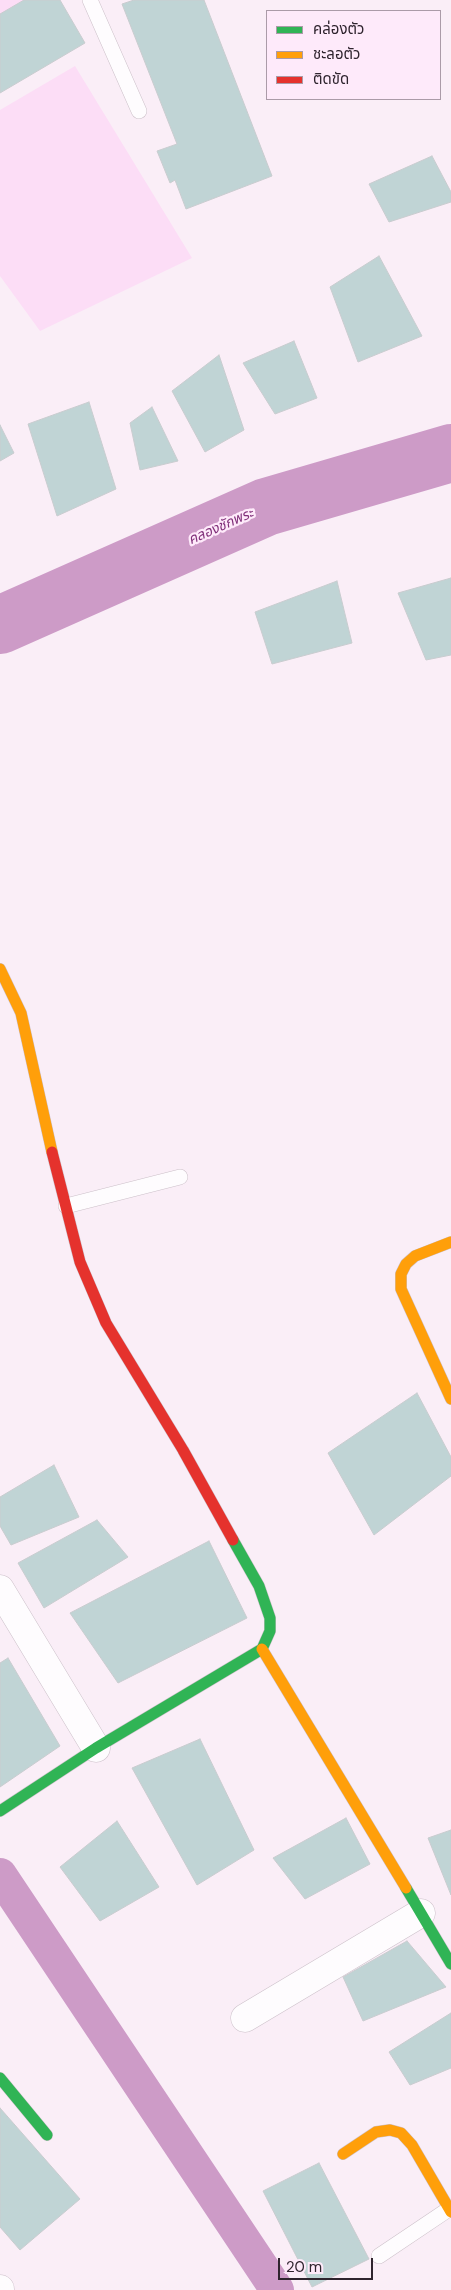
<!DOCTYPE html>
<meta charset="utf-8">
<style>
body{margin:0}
#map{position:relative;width:451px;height:2290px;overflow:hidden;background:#faeef7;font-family:"DM Sans","Noto Sans Thai",sans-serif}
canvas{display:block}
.legend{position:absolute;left:266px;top:10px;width:175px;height:90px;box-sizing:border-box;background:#feeafa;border:1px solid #ab9ba8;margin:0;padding:6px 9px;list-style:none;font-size:15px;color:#2f242e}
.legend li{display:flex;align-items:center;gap:10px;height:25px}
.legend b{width:25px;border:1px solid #ab9ba8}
.scale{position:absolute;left:278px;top:2258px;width:95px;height:22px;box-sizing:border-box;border:2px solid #2f242e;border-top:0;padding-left:6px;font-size:15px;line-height:18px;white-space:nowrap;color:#2f242e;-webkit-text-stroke:4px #feeafa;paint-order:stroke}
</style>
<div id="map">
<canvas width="451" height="2290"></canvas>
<ul class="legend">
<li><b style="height:6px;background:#30b455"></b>คล่องตัว</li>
<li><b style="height:6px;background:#ff9f0a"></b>ชะลอตัว</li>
<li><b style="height:6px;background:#e5322d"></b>ติดขัด</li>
</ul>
<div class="scale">20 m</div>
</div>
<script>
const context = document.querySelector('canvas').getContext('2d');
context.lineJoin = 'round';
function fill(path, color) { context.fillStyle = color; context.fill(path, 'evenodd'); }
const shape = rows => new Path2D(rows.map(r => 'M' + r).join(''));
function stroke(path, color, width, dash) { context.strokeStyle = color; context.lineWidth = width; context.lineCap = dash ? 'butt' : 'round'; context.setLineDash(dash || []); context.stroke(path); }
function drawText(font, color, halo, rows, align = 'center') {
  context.font = font + ' "DM Sans","Noto Sans Thai",sans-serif'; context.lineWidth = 4.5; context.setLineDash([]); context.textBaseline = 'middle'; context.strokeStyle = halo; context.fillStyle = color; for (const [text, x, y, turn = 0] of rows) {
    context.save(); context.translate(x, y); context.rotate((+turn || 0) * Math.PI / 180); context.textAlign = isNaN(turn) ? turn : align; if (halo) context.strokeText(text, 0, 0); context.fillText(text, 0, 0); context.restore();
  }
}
const green = shape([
 [0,0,48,0,0,28],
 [75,66,192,258,40,331,0,276,0,110]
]);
const canal = shape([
 [0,1875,277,2290]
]);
const river = shape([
 [0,625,266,507,451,453]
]);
const building = shape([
 [24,0,60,0,85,43,0,93,0,14,24,0],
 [134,0,204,0,272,176,186,209,175,180,170,183,157,151,177,144,122,4,134,0],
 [432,156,451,192,451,202,389,222,369,184,432,156],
 [379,256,422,336,358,362,330,287,379,256],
 [294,341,317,398,275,414,243,363,294,341],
 [219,355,244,430,205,452,172,391,219,355],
 [89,402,116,489,57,516,28,424,89,402],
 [152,407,178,461,140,470,130,423,152,407],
 [0,425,14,453,0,461,0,425],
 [451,578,451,655,426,660,398,593,451,578],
 [337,581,352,643,272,664,255,612,337,581],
 [417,1393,451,1457,451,1476,374,1535,328,1453,417,1393],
 [54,1465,79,1517,11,1545,0,1526,0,1497,54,1465],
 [97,1520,128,1557,44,1608,18,1563,97,1520],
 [209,1541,247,1618,118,1683,70,1613,209,1541],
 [8,1658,60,1746,0,1787,0,1663,8,1658],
 [200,1739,254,1850,197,1885,132,1768,200,1739],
 [346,1818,370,1864,305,1899,273,1858,346,1818],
 [117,1821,159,1887,100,1921,60,1867,117,1821],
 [451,1830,451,1895,428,1838,451,1830],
 [407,1941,446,1987,363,2021,343,1977,407,1941],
 [451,2013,451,2068,410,2085,389,2052,451,2013],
 [0,2108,80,2199,20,2250,0,2227,0,2108],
 [319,2163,369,2259,312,2287,263,2191,319,2163]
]);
const lane = shape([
 [90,0,139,111],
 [66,1206,180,1177],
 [379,2256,449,2209]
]);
const street = shape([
 [0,1589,96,1748],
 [245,2018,421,1913],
 [0,2289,0,2290]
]);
const fast = shape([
 [0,1811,96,1748,262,1649,270,1631,270,1618,259,1586,233,1540],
 [406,1888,451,1964],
 [0,2078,47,2135]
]);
const slow = shape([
 [0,969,21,1013,52,1152],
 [451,1242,415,1256,406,1264,401,1274,401,1289,451,1399],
 [262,1649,406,1888],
 [343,2154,376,2132,390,2130,401,2133,412,2145,451,2212]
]);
const jam = shape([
 [52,1152,80,1262,106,1323,183,1450,233,1540]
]);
const waterNames = [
 ["คลองชักพระ",221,527,-24]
];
fill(green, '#fcddf6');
stroke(canal, '#cd9bc7', 34);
stroke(river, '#cd9bc7', 58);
fill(building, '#c0d4d5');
stroke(building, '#c9cccf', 1);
stroke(lane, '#ccc0c9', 16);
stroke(street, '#ccc0c9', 29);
stroke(fast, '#ccc0c9', 12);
stroke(slow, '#ccc0c9', 12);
stroke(jam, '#ccc0c9', 12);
stroke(lane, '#fefcfe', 15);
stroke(street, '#fefcfe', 28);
stroke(fast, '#30b455', 11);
stroke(slow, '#ff9f0a', 11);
stroke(jam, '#e5322d', 11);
drawText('italic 14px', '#81307a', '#feeafa', waterNames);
</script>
